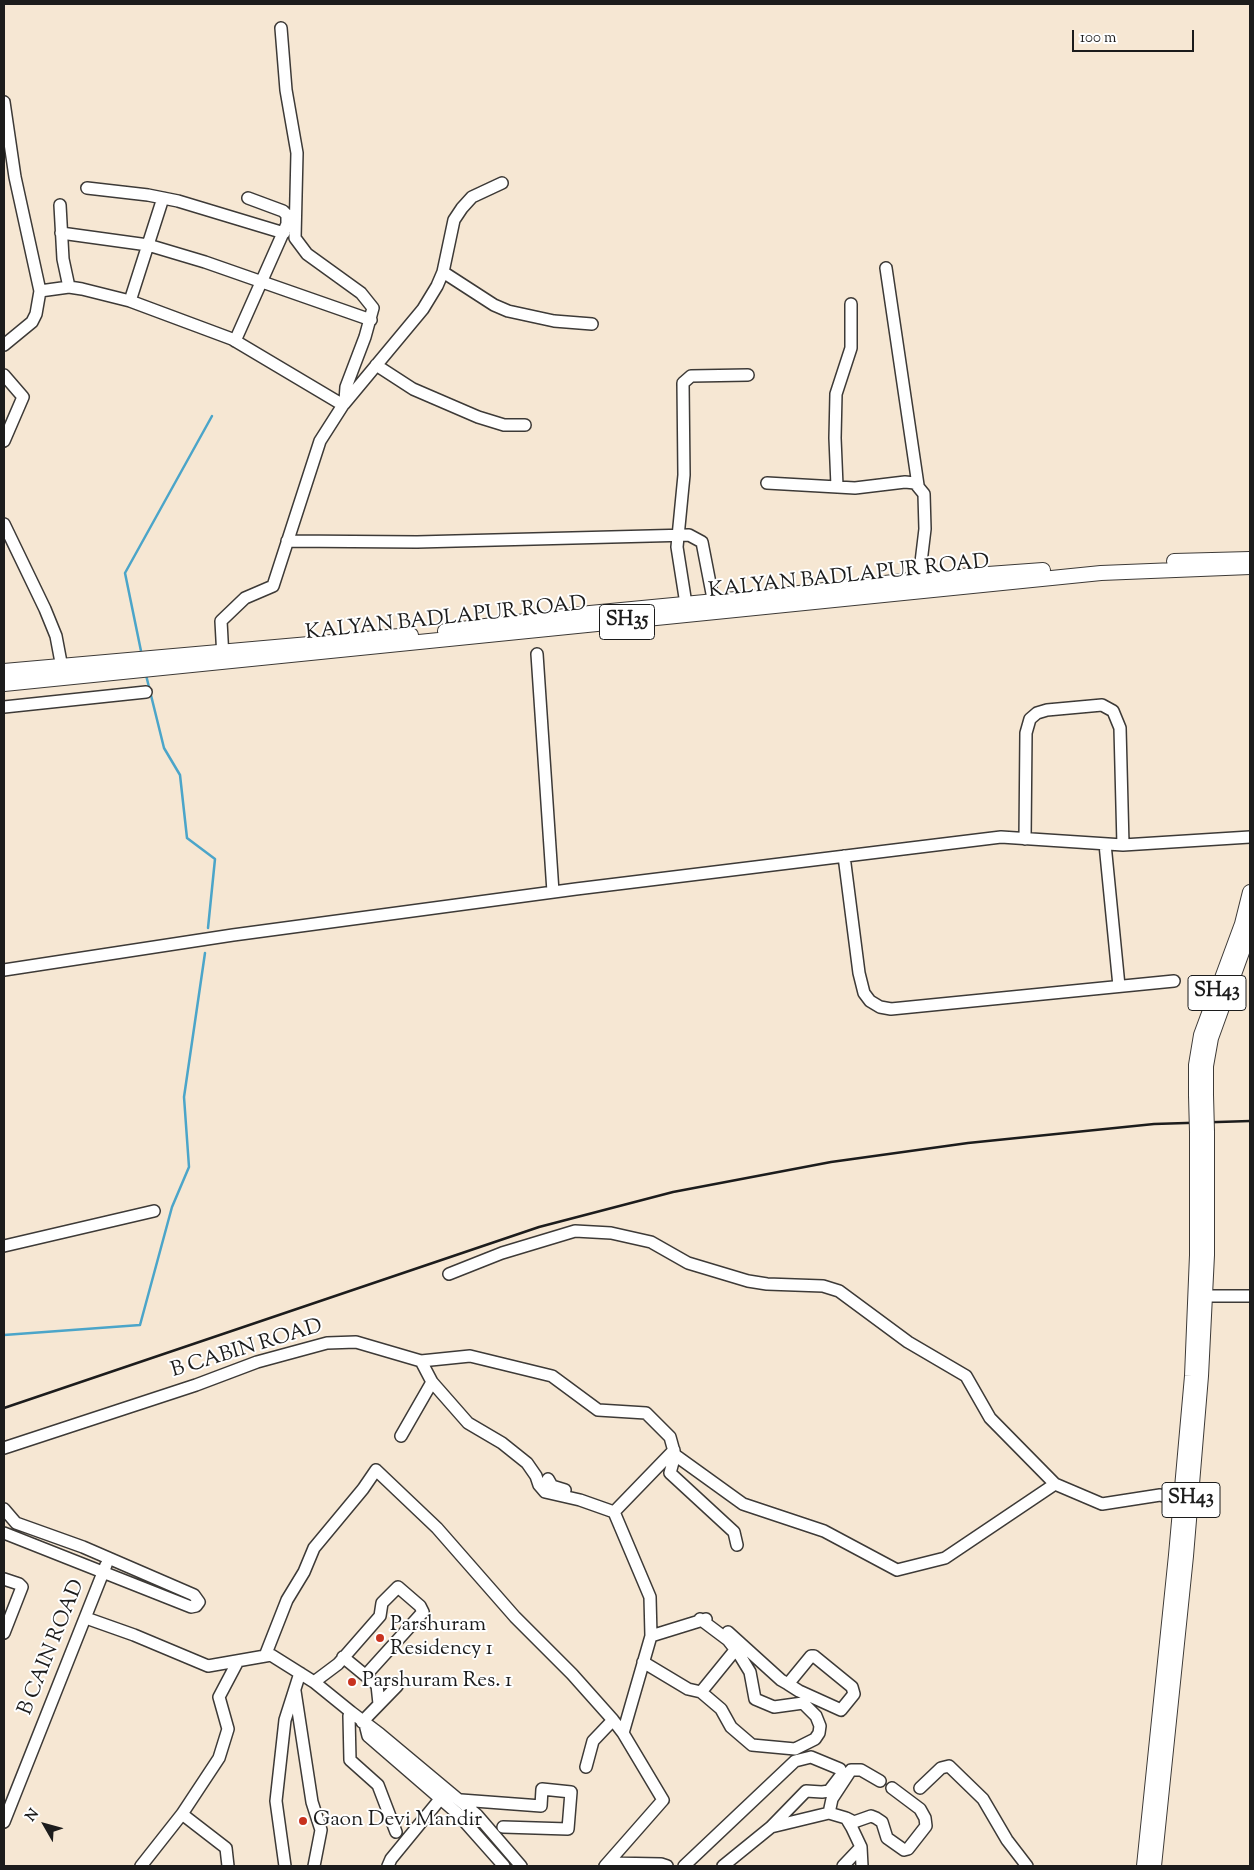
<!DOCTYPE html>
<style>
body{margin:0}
#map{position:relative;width:1254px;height:1870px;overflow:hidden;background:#f6e7d3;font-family:"Sorts Mill Goudy",serif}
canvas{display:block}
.frame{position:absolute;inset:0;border:5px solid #1c1c1c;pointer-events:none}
.north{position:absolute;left:20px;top:1800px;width:50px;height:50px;-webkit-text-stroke:4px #fff;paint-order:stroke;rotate:308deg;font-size:14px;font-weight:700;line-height:20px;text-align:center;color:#1c1c1c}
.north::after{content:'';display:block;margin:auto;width:18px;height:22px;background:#1c1c1c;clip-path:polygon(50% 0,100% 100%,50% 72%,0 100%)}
.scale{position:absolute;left:1072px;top:30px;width:122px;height:22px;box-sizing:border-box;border:2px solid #1c1c1c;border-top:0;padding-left:6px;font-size:15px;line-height:18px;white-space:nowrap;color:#1c1c1c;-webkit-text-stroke:4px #fff;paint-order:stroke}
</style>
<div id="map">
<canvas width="1254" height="1870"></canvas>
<div class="frame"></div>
<div class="north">N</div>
<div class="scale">100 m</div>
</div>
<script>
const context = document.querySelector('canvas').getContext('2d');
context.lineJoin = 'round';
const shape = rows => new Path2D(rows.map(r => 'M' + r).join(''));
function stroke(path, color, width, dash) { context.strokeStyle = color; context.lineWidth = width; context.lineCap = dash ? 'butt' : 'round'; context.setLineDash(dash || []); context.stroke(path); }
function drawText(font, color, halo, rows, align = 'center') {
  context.font = font + ' "Sorts Mill Goudy",serif'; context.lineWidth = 4; context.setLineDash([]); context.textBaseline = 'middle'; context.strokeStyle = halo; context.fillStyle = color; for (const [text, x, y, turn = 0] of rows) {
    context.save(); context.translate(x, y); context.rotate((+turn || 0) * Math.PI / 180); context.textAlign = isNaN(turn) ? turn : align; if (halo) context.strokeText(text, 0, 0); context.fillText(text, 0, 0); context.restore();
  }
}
const stream = shape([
 [141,651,125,573,212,416],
 [146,675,164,748,180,775,187,838,215,859,208,928],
 [4,1335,140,1325,172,1207,189,1167,184,1097,205,953]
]);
const minor = shape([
 [281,28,286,90,297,153,295,238,307,254,361,293,373,308,365,337,346,387,345,401],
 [4,102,15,177,40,291],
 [87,188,148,195,178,201,284,233],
 [60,205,63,259,69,287],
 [61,233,148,245,205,262,371,320],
 [886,268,918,485],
 [443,272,494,305,508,311,554,321,592,324],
 [130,301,163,198],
 [235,341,287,224,287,215,283,211,248,198],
 [4,345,32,322,36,314,40,291,69,287,82,289,130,301,232,339,343,405,320,441,273,586,245,598,221,621,223,658],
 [376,365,413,389,478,417,504,425,525,425],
 [4,375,23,397,4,441],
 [344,404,423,309,437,286,443,272,454,220,462,208,472,197,502,183],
 [767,483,855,488,905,482,915,483,924,494,925,529,919,579],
 [837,486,835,438,836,394,851,348,851,304],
 [4,524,45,609,56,636,63,673],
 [287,541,417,542,689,535,702,542,715,609],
 [686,604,677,547,684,475,683,383,691,376,748,375],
 [537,654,553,892],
 [4,707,146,692],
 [1025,839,1026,733,1030,719,1037,713,1047,710,1102,705,1113,711,1120,728,1123,845],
 [1105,844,1119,986],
 [844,856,859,973,864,993,870,1001,880,1007,891,1009,1174,981],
 [4,970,233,935,576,889,1001,837,1123,845,1250,837],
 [4,1246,154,1211],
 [449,1274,502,1253,575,1231,611,1233,651,1242,688,1263,748,1281,767,1284,823,1286,839,1291,908,1342,966,1376,990,1418,1055,1484],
 [1206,1296,1250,1296],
 [421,1361,470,1356,552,1376,598,1410,646,1413,670,1437,675,1455,670,1473,734,1532,737,1545],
 [432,1382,468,1423,502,1443,527,1463,536,1476,539,1485,545,1492,580,1500,614,1512],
 [4,1448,196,1385,257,1362,327,1343,356,1342,421,1361,432,1382,401,1436],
 [675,1455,743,1504,824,1531,897,1570,945,1558,1055,1484,1102,1504,1160,1495,1181,1501],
 [548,1479,552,1486,565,1490],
 [4,1509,16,1523,83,1547,194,1595,199,1602,196,1606,191,1607,4,1533],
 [4,1579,19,1584,22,1587,4,1633],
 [86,1618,134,1635,208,1666,271,1655,314,1682,351,1712,349,1716,350,1760,378,1785,396,1832],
 [728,1632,781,1680,788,1684,799,1691,841,1710,854,1694,852,1687,814,1656,811,1656,788,1684],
 [651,1636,706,1619],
 [265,1656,287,1600,304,1572,314,1548,363,1489,376,1470,437,1528,515,1617,572,1674,613,1720,623,1733,663,1800,605,1866],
 [343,1657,377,1685,379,1704],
 [643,1662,688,1689,701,1692,721,1709,731,1727,752,1745,795,1749,815,1739,819,1733,820,1726,816,1716,803,1703,774,1707,755,1699,750,1672,739,1654,728,1640,700,1619],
 [314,1682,338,1664,380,1616,382,1603,398,1587,420,1606,423,1612,366,1675],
 [295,1691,312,1802,321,1830,314,1866],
 [701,1692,736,1649],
 [351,1712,380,1734,477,1815,521,1866],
 [362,1722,397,1686],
 [365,1724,368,1736,457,1813,504,1866],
 [623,1733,651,1636,650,1597,614,1512,674,1450],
 [586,1767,593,1741,613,1720],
 [920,1788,941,1768,949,1766,983,1799,1007,1840,1027,1866],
 [461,1800,541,1806,542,1789,571,1792,568,1829,503,1827],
 [829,1813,832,1799,851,1770,861,1770,880,1781],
 [182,1814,226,1848,228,1866],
 [846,1818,854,1822,871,1816,876,1818,882,1822,887,1838,904,1850,908,1849,926,1826,925,1818,920,1809,892,1788],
 [4,1822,106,1565],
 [609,1863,661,1864,667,1866],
 [141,1866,182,1814,219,1758,228,1729,219,1697,238,1661],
 [285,1866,276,1801,285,1720,300,1673],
 [388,1866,391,1859,441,1798],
 [684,1866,795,1761,811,1757,840,1769,842,1774,829,1791,822,1792,806,1791,771,1827],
 [723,1866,771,1827,829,1813,846,1818,852,1828,861,1847,862,1866],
 [843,1866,861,1847]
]);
const major = shape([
 [1174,561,1250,559],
 [445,631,590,613,799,593,919,579,1043,570],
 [4,671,411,635],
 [4,684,1101,573,1250,567],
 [1196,1095,1196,1065,1201,1035,1242,924,1250,892],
 [1206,1095,1206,1066,1211,1038,1250,930],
 [1144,1866,1176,1555,1192,1376,1197,1255,1197,1132],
 [1154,1866,1186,1556,1201,1376,1207,1255,1207,1132]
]);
const rail = shape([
 [4,1408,539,1227,673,1192,831,1162,968,1143,1154,1124,1250,1121]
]);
const majorBridge = shape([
 [1196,1095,1197,1132],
 [1206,1095,1207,1132]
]);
const markers = [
 [380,1638,5,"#c8321e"],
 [352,1682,5,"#c8321e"],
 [303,1821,5,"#c8321e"]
];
const shields = [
 [627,622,55],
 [1217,993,58],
 [1191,1500,58]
];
const shieldNames = [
 ["SH35",627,622],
 ["SH43",1217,993],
 ["SH43",1191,1500]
];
const streetNames = [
 ["KALYAN BADLAPUR ROAD",849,578,-6],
 ["KALYAN BADLAPUR ROAD",446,620,-6],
 ["B CABIN ROAD",247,1350,-17],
 ["B CAIN ROAD",53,1648,-68]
];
const poiNames = [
 ["Parshuram",390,1626],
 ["Residency 1",390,1650],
 ["Parshuram Res. 1",362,1682],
 ["Gaon Devi Mandir",313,1821]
];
stroke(stream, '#4ba5c9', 2.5);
stroke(minor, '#3d3a37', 14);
stroke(major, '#3d3a37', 16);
stroke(minor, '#fff', 11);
stroke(major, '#fff', 14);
stroke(rail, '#1c1c1c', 2.5);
stroke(majorBridge, '#3d3a37', 16, []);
stroke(majorBridge, '#fff', 14);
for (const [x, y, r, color] of markers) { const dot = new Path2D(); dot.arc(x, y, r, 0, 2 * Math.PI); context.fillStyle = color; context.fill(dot); stroke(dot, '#fff', 2); }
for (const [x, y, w] of shields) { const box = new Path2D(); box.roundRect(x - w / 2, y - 17.5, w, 35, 4); context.fillStyle = '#fff'; context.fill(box); stroke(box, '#1c1c1c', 1); }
drawText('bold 20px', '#1c1c1c', null, shieldNames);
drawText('21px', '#1c1c1c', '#fff', streetNames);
drawText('21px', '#1c1c1c', '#fff', poiNames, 'left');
</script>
